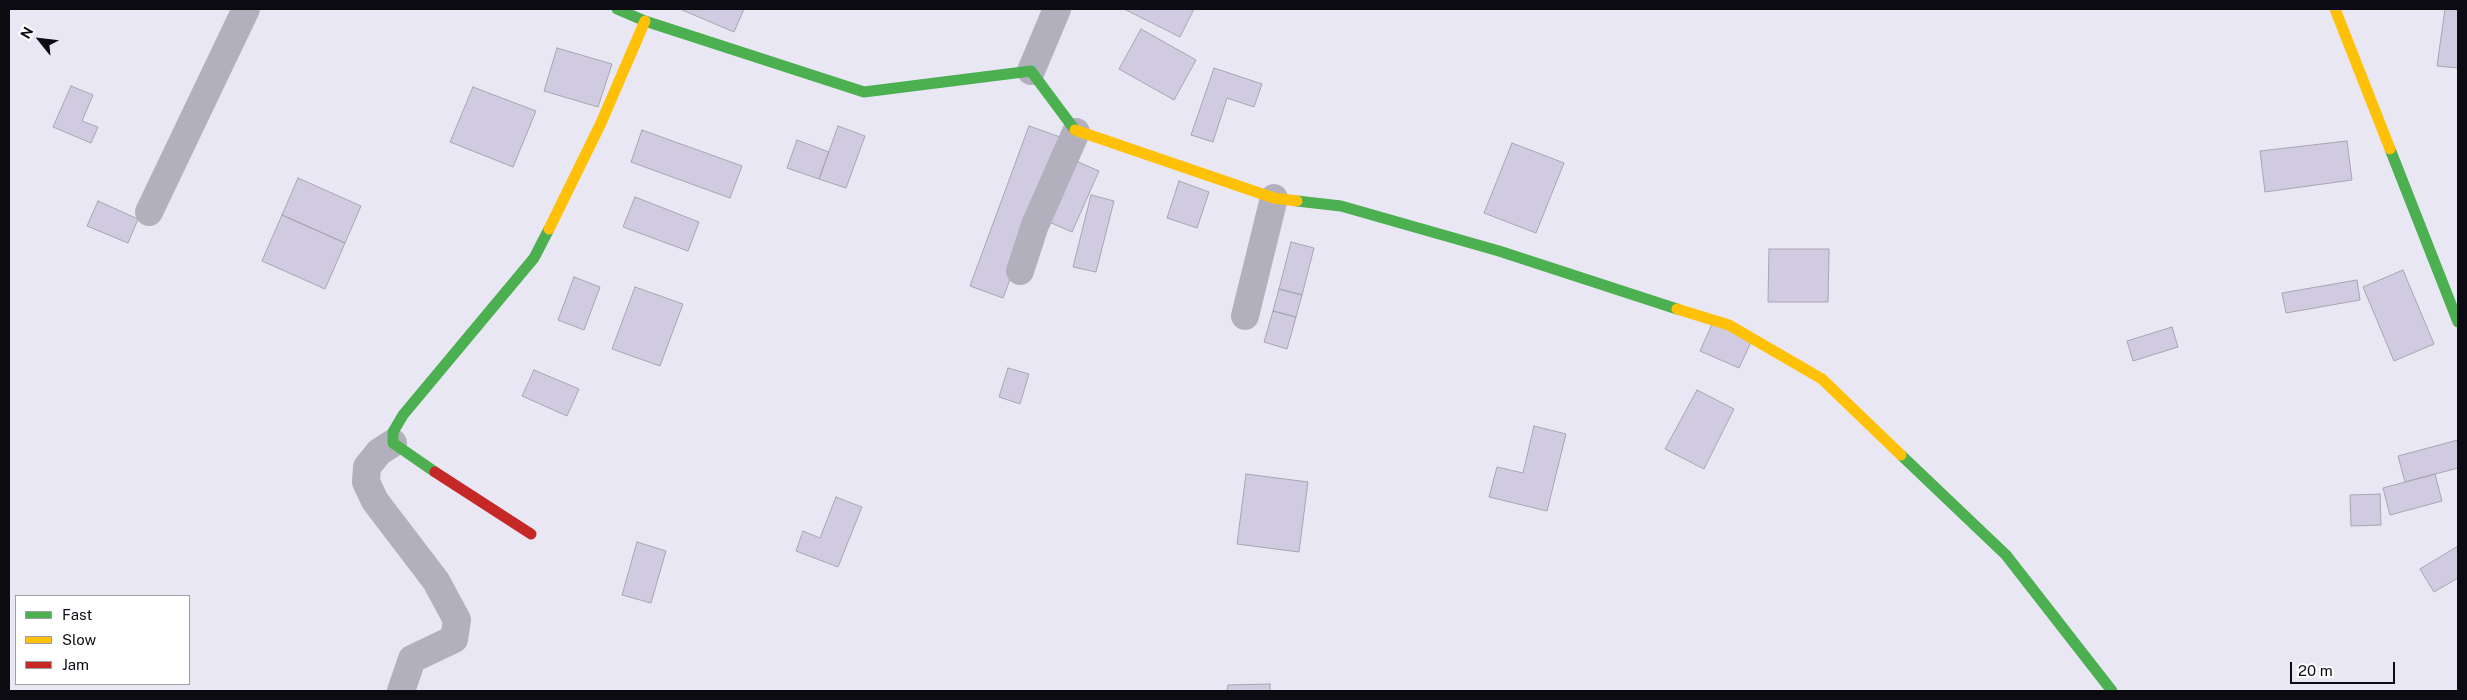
<!DOCTYPE html>
<style>
body{margin:0}
#map{position:relative;width:2467px;height:700px;overflow:hidden;background:#eae7f4;font-family:"Public Sans",sans-serif}
canvas{display:block}
.frame{position:absolute;inset:0;border:10px solid #0c0b12;pointer-events:none}
.legend{position:absolute;left:15px;top:595px;width:175px;height:90px;box-sizing:border-box;background:#fff;border:1px solid #9e9da0;margin:0;padding:6px 9px;list-style:none;font-size:15px;color:#0c0b12}
.legend li{display:flex;align-items:center;gap:10px;height:25px}
.legend b{width:25px;border:1px solid #9e9da0}
.north{position:absolute;left:15px;top:15px;width:50px;height:50px;-webkit-text-stroke:4px #fff;paint-order:stroke;rotate:299deg;font-size:14px;font-weight:700;line-height:20px;text-align:center;color:#0c0b12}
.north::after{content:'';display:block;margin:auto;width:18px;height:22px;background:#0c0b12;clip-path:polygon(50% 0,100% 100%,50% 72%,0 100%)}
.scale{position:absolute;left:2290px;top:662px;width:105px;height:22px;box-sizing:border-box;border:2px solid #0c0b12;border-top:0;padding-left:6px;font-size:15px;line-height:18px;white-space:nowrap;color:#0c0b12;-webkit-text-stroke:4px #fff;paint-order:stroke}
</style>
<div id="map">
<canvas width="2467" height="700"></canvas>
<div class="frame"></div>
<ul class="legend">
<li><b style="height:6px;background:#4caf50"></b>Fast</li>
<li><b style="height:6px;background:#ffc107"></b>Slow</li>
<li><b style="height:6px;background:#c62828"></b>Jam</li>
</ul>
<div class="north">N</div>
<div class="scale">20 m</div>
</div>
<script>
const context = document.querySelector('canvas').getContext('2d');
context.lineJoin = 'round';
function fill(path, color) { context.fillStyle = color; context.fill(path, 'evenodd'); }
const shape = rows => new Path2D(rows.map(r => 'M' + r).join(''));
function stroke(path, color, width, dash) { context.strokeStyle = color; context.lineWidth = width; context.lineCap = dash ? 'butt' : 'round'; context.setLineDash(dash || []); context.stroke(path); }
const building = shape([
 [680,9,744,9,734,32,680,9],
 [1124,9,1194,9,1180,37,1124,9],
 [2445,9,2458,10,2458,68,2437,66,2445,9],
 [1141,29,1196,60,1174,100,1119,69,1141,29],
 [557,48,612,64,598,107,544,91,557,48],
 [1214,68,1262,84,1254,107,1227,98,1213,142,1191,135,1214,68],
 [71,86,93,95,82,121,98,127,91,143,53,127,71,86],
 [473,87,536,111,513,167,450,142,473,87],
 [838,126,865,136,846,188,819,179,838,126],
 [1029,126,1063,138,1003,298,970,286,1029,126],
 [642,130,742,166,730,198,631,162,642,130],
 [797,140,829,152,819,179,787,168,797,140],
 [2347,141,2352,180,2265,192,2260,151,2347,141],
 [1512,143,1564,163,1536,233,1484,213,1512,143],
 [1076,161,1099,171,1072,232,1049,222,1076,161],
 [298,178,361,206,345,243,282,215,298,178],
 [1179,181,1209,192,1197,228,1167,218,1179,181],
 [1091,195,1114,201,1096,272,1073,267,1091,195],
 [635,197,699,222,688,251,623,227,635,197],
 [98,201,138,219,128,243,87,226,98,201],
 [282,215,345,243,325,289,262,261,282,215],
 [1291,242,1314,248,1302,295,1279,289,1291,242],
 [1769,249,1829,249,1828,302,1768,302,1769,249],
 [2403,270,2434,344,2394,361,2363,287,2403,270],
 [574,277,600,287,584,330,558,320,574,277],
 [2357,280,2360,300,2286,313,2282,293,2357,280],
 [635,287,683,304,660,366,612,349,635,287],
 [1279,289,1302,295,1296,317,1273,311,1279,289],
 [1273,311,1296,317,1287,349,1264,342,1273,311],
 [1713,322,1752,340,1739,368,1700,351,1713,322],
 [2172,327,2178,347,2133,361,2127,341,2172,327],
 [1008,368,1029,374,1020,404,999,397,1008,368],
 [534,370,579,389,567,416,522,396,534,370],
 [1697,390,1734,409,1704,469,1665,449,1697,390],
 [1534,426,1566,434,1547,511,1489,497,1497,467,1523,473,1534,426],
 [2458,440,2458,468,2405,482,2398,456,2458,440],
 [1246,474,1308,482,1299,552,1237,544,1246,474],
 [2435,474,2442,501,2390,515,2383,488,2435,474],
 [2380,494,2381,525,2351,526,2350,495,2380,494],
 [836,497,862,507,838,567,796,551,803,531,820,538,836,497],
 [637,542,666,551,651,603,622,595,637,542],
 [2458,546,2458,578,2434,592,2420,569,2458,546],
 [1270,684,1270,691,1227,691,1228,685,1270,684]
]);
const street = shape([
 [1031,71,1057,9],
 [149,212,246,9],
 [1020,271,1035,225,1076,132],
 [1245,316,1274,198],
 [393,443,379,452,367,467,366,482,375,501,436,581,457,620,454,639,412,659,401,691]
]);
const fast = shape([
 [617,9,645,21,864,92,1031,71,1075,130],
 [2390,149,2458,322],
 [1297,201,1341,206,1499,251,1677,309],
 [1901,455,2006,555,2112,691],
 [435,472,393,443,393,432,403,415,534,258,549,229]
]);
const slow = shape([
 [2335,9,2390,149],
 [1075,130,1274,198,1297,201],
 [549,229,601,123,645,21],
 [1677,309,1729,325,1822,379,1901,455]
]);
const jam = shape([
 [435,472,531,534]
]);
fill(building, '#d1cbe1');
stroke(building, '#a7a5af', 1);
stroke(street, '#b3b0bd', 28);
stroke(fast, '#4caf50', 11);
stroke(slow, '#ffc107', 11);
stroke(jam, '#c62828', 11);
</script>
